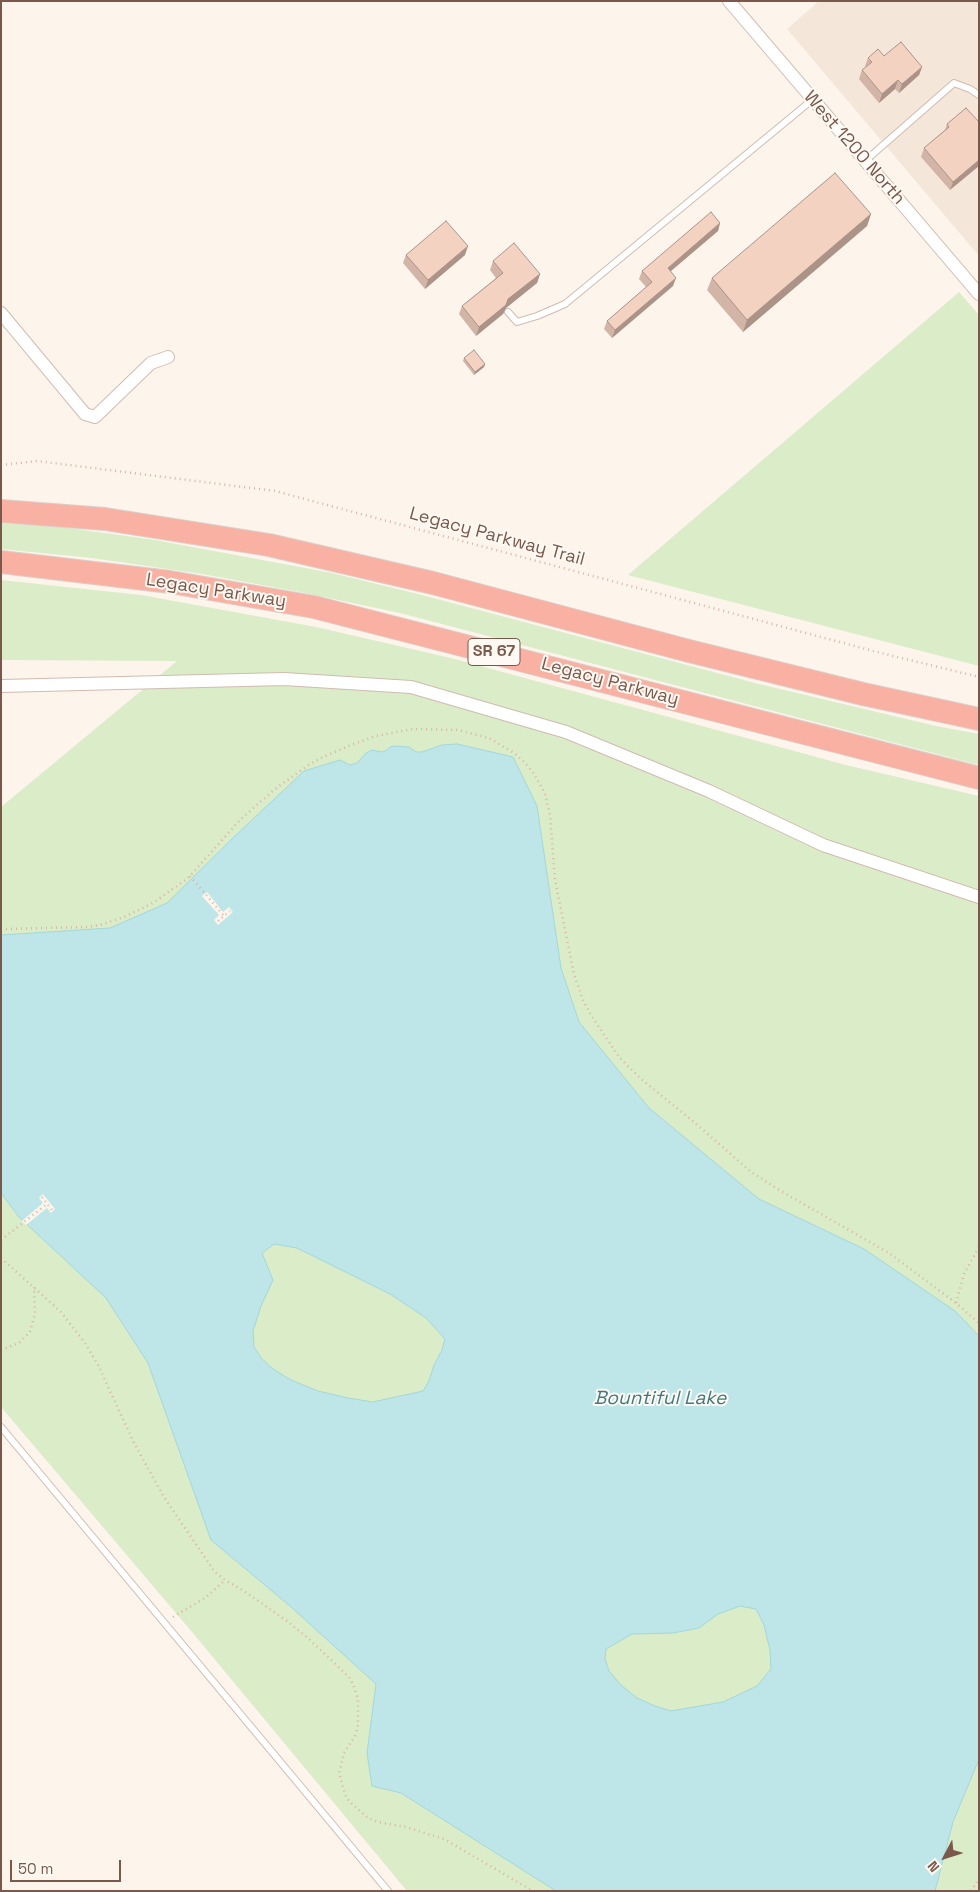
<!DOCTYPE html>
<style>
body{margin:0}
#map{position:relative;width:980px;height:1892px;overflow:hidden;background:#fdf5ec;font-family:"Space Grotesk",sans-serif}
canvas{display:block}
.frame{position:absolute;inset:0;border:2px solid #7a594c;pointer-events:none}
.north{position:absolute;left:920px;top:1832px;width:50px;height:50px;-webkit-text-stroke:4px #fff9f3;paint-order:stroke;rotate:230deg;font-size:14px;font-weight:700;line-height:20px;text-align:center;color:#7a594c}
.north::after{content:'';display:block;margin:auto;width:18px;height:22px;background:#7a594c;clip-path:polygon(50% 0,100% 100%,50% 72%,0 100%)}
.scale{position:absolute;left:10px;top:1860px;width:111px;height:22px;box-sizing:border-box;border:2px solid #7a594c;border-top:0;padding-left:6px;font-size:15px;line-height:18px;white-space:nowrap;color:#7a594c;-webkit-text-stroke:4px #fff9f3;paint-order:stroke}
</style>
<div id="map">
<canvas width="980" height="1892"></canvas>
<div class="frame"></div>
<div class="north">N</div>
<div class="scale">50 m</div>
</div>
<script>
const context = document.querySelector('canvas').getContext('2d');
context.lineJoin = 'round';
function fill(path, color) { context.fillStyle = color; context.fill(path, 'evenodd'); }
const shape = rows => new Path2D(rows.map(r => 'M' + r).join(''));
function stroke(path, color, width, dash) { context.strokeStyle = color; context.lineWidth = width; context.lineCap = dash ? 'butt' : 'round'; context.setLineDash(dash || []); context.stroke(path); }
function drawText(font, color, halo, rows, align = 'center') {
  context.font = font + ' "Space Grotesk",sans-serif'; context.lineWidth = 4; context.setLineDash([]); context.textBaseline = 'middle'; context.strokeStyle = halo; context.fillStyle = color; for (const [text, x, y, turn = 0] of rows) {
    context.save(); context.translate(x, y); context.rotate((+turn || 0) * Math.PI / 180); context.textAlign = isNaN(turn) ? turn : align; if (halo) context.strokeText(text, 0, 0); context.fillText(text, 0, 0); context.restore();
  }
}
const residential = shape([
 [819,1,979,1,979,256,787,29]
]);
const green = shape([
 [959,292,979,315,979,666,628,575],
 [1,523,61,527,155,540,332,573,418,594,759,684,936,726,979,734,979,765,400,613,300,592,202,574,92,558,1,549],
 [1,580,141,595,316,627,451,658,846,765,979,796,979,1891,407,1891,192,1632,1,1407,1,807,177,661,1,660]
]);
const water = shape([
 [457,744,513,757,537,806,561,968,579,1022,649,1108,759,1199,864,1249,955,1311,979,1336,979,1759,953,1822,935,1891,556,1891,401,1793,372,1786,367,1753,376,1684,290,1606,211,1540,148,1363,106,1298,19,1217,1,1193,1,935,110,928,167,903,235,836,304,771,340,760,350,765,357,763,366,753,372,750,382,752,387,750,390,747,395,746,409,747,416,752,422,752,442,745,457,744],
 [274,1244,297,1248,390,1294,426,1318,445,1339,442,1350,434,1365,429,1381,423,1391,373,1402,348,1398,318,1391,291,1380,273,1369,262,1359,254,1347,253,1331,261,1306,273,1280,262,1253,274,1244],
 [740,1606,756,1609,764,1625,770,1650,771,1669,757,1686,723,1702,671,1711,655,1706,637,1698,621,1685,609,1671,605,1659,606,1649,632,1634,673,1633,699,1628,718,1614,740,1606]
]);
const pier = shape([
 [207,892,223,912,229,907,233,912,218,925,214,920,219,915,202,896],
 [43,1194,55,1209,51,1213,47,1208,26,1225,22,1221,43,1203,39,1198]
]);
const path = shape([
 [1,465,37,461,275,491,881,653,979,677],
 [190,876,224,916],
 [218,921,230,911],
 [1,929,88,927,100,925,124,917,153,903,188,878,241,819,275,789,310,764,325,756,356,743,376,736,412,729,458,730,489,738,514,753,523,761,532,771,545,793,550,815,555,880,574,974,583,1000,591,1015,619,1057,641,1079,694,1122,750,1171,779,1190,889,1253,956,1303,979,1323],
 [42,1197,52,1210],
 [1,1240,47,1204],
 [1,1258,60,1311,85,1343,98,1365,134,1443,164,1497,214,1571,225,1580,244,1591,287,1621,309,1639,349,1677,353,1684,358,1699,358,1725,355,1736,344,1753,339,1773,346,1797,352,1804,368,1818,378,1822,406,1827,444,1839,533,1891],
 [956,1303,964,1274,979,1247],
 [1,1350,19,1343,30,1332,35,1314,34,1287],
 [173,1617,205,1598,225,1580],
 [971,1891,979,1879]
]);
const service = shape([
 [865,161,954,83,970,89,979,95],
 [508,312,517,322,537,316,565,304,812,100],
 [1,1427,388,1891]
]);
const minor = shape([
 [729,1,979,294],
 [1,313,85,414,95,417,151,363,168,357],
 [1,686,284,679,411,687,566,732,709,791,823,845,979,897]
]);
const motorway = shape([
 [1,511,105,519,269,545,433,583,689,651,863,694,979,719],
 [1,562,170,582,314,607,979,778]
]);
const wall = shape([
 [884,56,922,67,919,75,899,93,895,89,879,103,859,79,862,70,866,67,865,66,868,58],
 [979,122,950,190,921,157,924,148,945,130,947,124],
 [871,214,867,226,743,332,707,290,712,278],
 [720,223,718,231,671,271,673,286,612,338,604,329,607,321,646,287,639,279,642,271],
 [406,255,465,255,425,289,403,263],
 [493,261,540,274,537,283,506,308,503,314,476,336,459,314,462,306,496,278,490,270],
 [464,358,485,364,484,367,474,375,463,361]
]);
const shadedWall = shape([
 [922,67,919,75,899,93,902,84],
 [898,80,895,89,879,103,882,94],
 [979,160,979,166,950,190,953,182],
 [871,214,867,226,743,332,747,320],
 [720,223,718,231,665,276,668,268],
 [468,246,465,255,425,289,428,280],
 [540,274,537,283,506,308,503,314,476,336,479,327,508,299],
 [676,278,673,286,612,338,615,330],
 [485,364,484,367,474,375,475,372]
]);
const building = shape([
 [901,42,922,67,902,84,898,80,882,94,862,70,872,62,868,58,878,49,884,56,901,42],
 [966,108,979,122,979,160,953,182,924,148,949,127,947,124,966,108],
 [835,173,871,214,747,320,712,278,835,173],
 [711,212,720,223,668,268,676,278,615,330,607,321,652,282,642,271,711,212],
 [446,221,468,246,428,280,406,255,446,221],
 [514,243,540,274,508,299,506,305,479,327,462,306,503,273,493,261,514,243],
 [474,350,485,364,475,372,464,358,474,350]
]);
const shields = [
 [494,652,52]
];
const shieldNames = [
 ["SR 67",494,652]
];
const streetNames = [
 ["West 1200 North",854,148,49],
 ["Legacy Parkway Trail",497,537,15],
 ["Legacy Parkway",216,591,9],
 ["Legacy Parkway",610,682,15]
];
const waterNames = [
 ["Bountiful Lake",660,1399]
];
fill(residential, '#f5e6da');
fill(green, '#daecc8');
fill(water, '#bee6e8');
stroke(water, '#a4d7db', 1);
fill(pier, '#fdf5ec');
stroke(service, '#d1bbb0', 8);
stroke(minor, '#d1bbb0', 14);
stroke(motorway, '#dad1cd', 24);
stroke(path, '#dab4a4', 2.5, [1, 4]);
stroke(service, '#fff', 6);
stroke(minor, '#fff', 12);
stroke(motorway, '#f8b1a2', 22);
fill(wall, '#d2b5a7');
fill(shadedWall, '#ab9388');
fill(building, '#f4d2c2');
stroke(building, '#ab9388', 1);
for (const [x, y, w] of shields) { const box = new Path2D(); box.roundRect(x - w / 2, y - 13.5, w, 27, 4); context.fillStyle = '#fff9f3'; context.fill(box); stroke(box, '#7a594c', 1); }
drawText('bold 16px', '#7a594c', null, shieldNames);
drawText('18px', '#7a594c', '#fff9f3', streetNames);
drawText('italic 19px', '#3f7a7f', '#fff9f3', waterNames);
</script>
